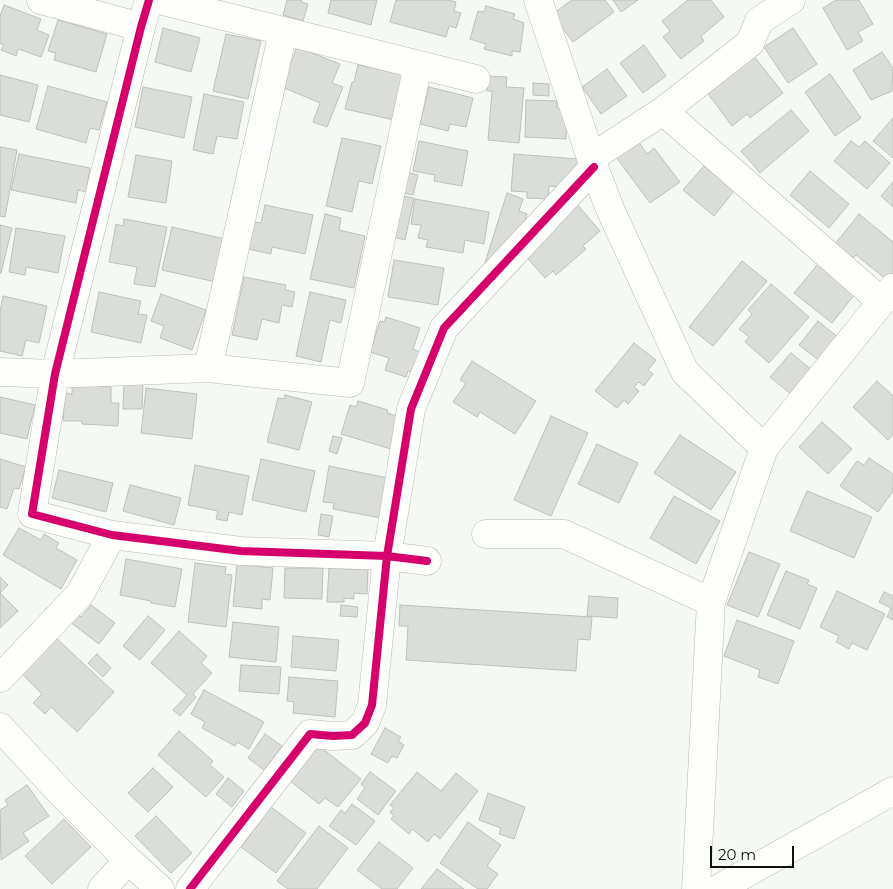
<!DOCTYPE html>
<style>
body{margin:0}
#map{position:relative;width:893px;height:889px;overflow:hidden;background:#f5f9f4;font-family:Montserrat,sans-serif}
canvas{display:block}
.scale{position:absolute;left:710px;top:846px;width:84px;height:22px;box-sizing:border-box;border:2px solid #0e100d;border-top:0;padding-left:6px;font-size:15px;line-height:18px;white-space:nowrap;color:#0e100d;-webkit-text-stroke:4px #f4fcf1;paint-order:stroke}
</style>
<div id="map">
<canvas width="893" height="889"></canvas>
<div class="scale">20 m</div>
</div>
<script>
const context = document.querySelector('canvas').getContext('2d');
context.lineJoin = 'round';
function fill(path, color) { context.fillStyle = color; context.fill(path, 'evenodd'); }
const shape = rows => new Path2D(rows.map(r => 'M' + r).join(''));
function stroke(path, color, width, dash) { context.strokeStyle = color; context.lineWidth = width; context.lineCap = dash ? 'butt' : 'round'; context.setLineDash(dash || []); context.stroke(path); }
const building = shape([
 [287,0,302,0,301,2,308,4,303,21,283,15,287,0],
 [331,0,377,0,371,25,328,13,331,0],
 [396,0,448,0,456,2,454,11,461,13,456,28,449,26,446,37,390,22,396,0],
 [572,0,605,0,614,12,573,42,552,14,572,0],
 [613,0,638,0,621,12,613,0],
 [688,0,711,0,724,17,701,36,704,41,681,59,663,37,670,31,662,21,688,0],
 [836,0,859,0,873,24,858,32,863,41,847,50,823,8,836,0],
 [4,5,41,19,37,30,49,35,41,57,18,49,16,56,1,50,4,45,0,43,0,16,4,5],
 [486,6,515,14,513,19,524,23,520,52,512,51,512,56,484,49,486,44,470,39,478,11,484,12,486,6],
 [58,20,107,34,96,72,54,60,56,53,48,51,58,20],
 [163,28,200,38,191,72,155,62,163,28],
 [793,28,817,64,788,83,764,47,793,28],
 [226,34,261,41,248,99,213,91,226,34],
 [644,45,666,76,643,93,620,63,644,45],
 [297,47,340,64,332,83,343,87,327,127,313,122,320,103,282,87,297,47],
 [882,52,893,68,892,91,871,100,853,70,882,52],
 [753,55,783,93,750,118,747,114,732,126,706,91,753,55],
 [358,65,405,75,394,120,345,109,352,82,354,82,358,65],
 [607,69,627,96,601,114,582,87,607,69],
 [830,74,861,118,835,136,805,92,830,74],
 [0,75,38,85,29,122,0,115,0,75],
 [488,76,507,77,506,87,524,88,519,143,488,140,492,91,487,91,488,76],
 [533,83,549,84,549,96,533,95,533,83],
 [48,86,107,102,99,130,90,128,86,143,36,129,48,86],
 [143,87,192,97,184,138,135,127,143,87],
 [429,87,473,98,466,127,450,124,448,131,420,124,429,87],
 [204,94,244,102,237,139,217,136,213,154,193,150,204,94],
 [526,100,557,101,557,108,567,109,566,139,525,137,526,100],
 [791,110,809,131,760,173,741,151,791,110],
 [893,118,893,158,873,141,893,118],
 [342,138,381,146,372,184,359,181,352,212,326,206,342,138],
 [419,141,468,151,462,186,434,181,435,175,413,171,419,141],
 [638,141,647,154,654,148,680,182,650,203,616,157,638,141],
 [851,141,859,147,865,141,890,163,867,189,834,161,851,141],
 [0,147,17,150,5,217,0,216,0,147],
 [19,154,90,168,86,192,78,190,76,203,11,190,19,154],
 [514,154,578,159,576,180,567,188,549,186,548,199,527,198,527,192,511,191,514,154],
 [136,155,172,161,166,203,128,197,136,155],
 [704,166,734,191,714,216,683,190,704,166],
 [810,171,849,204,829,228,790,195,810,171],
 [407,172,418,175,413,195,403,193,407,172],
 [893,182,893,207,881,196,893,182],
 [507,193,523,199,519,211,527,214,523,227,484,266,507,193],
 [403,196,414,198,405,240,394,237,403,196],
 [415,199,489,212,484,244,465,240,463,253,426,247,428,240,418,238,421,225,411,224,415,199],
 [576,203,600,231,583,246,586,249,556,275,553,271,545,278,521,251,576,203],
 [265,205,313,215,305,254,272,247,271,254,248,249,254,222,261,223,265,205],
 [325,214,341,218,339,230,365,236,354,288,310,279,325,214],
 [859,214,893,242,893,273,887,280,856,255,853,258,835,244,859,214],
 [124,219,167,227,155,287,134,284,137,267,109,262,116,224,123,226,124,219],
 [0,225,12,228,1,273,0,273,0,225],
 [172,227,225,239,216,282,162,270,172,227],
 [16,228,65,236,58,273,26,267,25,275,9,272,16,228],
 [394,260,444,268,438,305,388,297,394,260],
 [742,261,767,281,713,346,689,327,742,261],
 [818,264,855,294,832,323,794,293,818,264],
 [244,277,286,285,285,290,295,292,292,307,282,305,279,323,262,319,257,340,232,335,244,277],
 [771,284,809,317,769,363,745,342,749,337,739,329,752,314,748,310,771,284],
 [99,292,141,301,138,314,147,315,141,343,91,332,99,292],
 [310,292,346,300,341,323,330,320,321,362,296,356,310,292],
 [161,294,206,310,192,350,160,338,164,326,151,321,161,294],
 [3,296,47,306,39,343,26,340,22,356,0,351,0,312,3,296],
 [386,317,420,328,413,349,422,353,415,374,408,371,406,377,385,370,389,358,370,352,380,321,384,322,386,317],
 [818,321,839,338,820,361,799,345,818,321],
 [634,343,656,360,648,370,653,374,644,386,639,382,634,387,639,391,628,404,624,400,617,408,595,391,634,343],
 [791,353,812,370,792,395,770,377,791,353],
 [472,361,536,401,515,434,480,412,477,417,453,402,466,383,460,380,472,361],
 [124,381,143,383,142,409,123,409,124,381],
 [877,381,893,396,893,434,888,440,853,407,877,381],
 [72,385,111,387,111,403,119,403,118,426,82,424,82,421,63,421,65,393,72,394,72,385],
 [146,388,197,394,192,439,141,433,146,388],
 [285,395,312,402,299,450,267,442,278,398,284,399,285,395],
 [0,397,35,405,27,439,0,433,0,397],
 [358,401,388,410,387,413,400,417,391,449,341,434,350,405,356,407,358,401],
 [551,416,588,433,551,516,514,500,551,416],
 [822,422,852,449,828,474,799,447,822,422],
 [680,435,736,472,711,510,654,473,680,435],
 [333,436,342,438,337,454,329,451,333,436],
 [597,444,638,463,619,503,578,484,597,444],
 [869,458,893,474,893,491,878,512,840,486,857,461,864,465,869,458],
 [0,459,26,467,19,489,14,488,7,509,0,507,0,459],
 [261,459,315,471,306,512,252,500,261,459],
 [195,465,249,476,242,515,229,512,227,521,216,519,218,511,188,505,195,465],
 [329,466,388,478,381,518,333,509,334,503,323,502,329,466],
 [59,470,113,483,106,512,52,498,59,470],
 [130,485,181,498,174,525,123,511,130,485],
 [807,491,872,517,854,558,790,531,807,491],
 [674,496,720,521,696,564,650,538,674,496],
 [321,514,333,516,329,537,318,535,321,514],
 [19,528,41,540,44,534,59,543,56,548,77,560,61,589,3,555,19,528],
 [749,552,780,564,758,617,727,605,749,552],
 [126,559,182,569,175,607,151,603,151,601,120,595,126,559],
 [195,563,226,567,225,574,232,575,226,627,188,622,195,563],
 [237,564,273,568,270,600,262,599,262,609,233,606,237,564],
 [285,568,323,568,322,599,284,598,285,568],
 [329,568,368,570,367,594,354,593,354,599,344,598,344,602,327,602,329,568],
 [786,571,809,580,807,584,817,588,800,629,767,615,786,571],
 [0,577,8,585,0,593,18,611,0,628,0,577],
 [837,591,885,614,867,650,852,643,849,649,836,642,839,636,820,627,837,591],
 [884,592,893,596,893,620,887,617,891,608,879,602,884,592],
 [589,596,618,598,617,618,587,616,589,596],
 [91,605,115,623,99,644,70,622,76,613,81,617,91,605],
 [341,605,358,607,357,617,340,616,341,605],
 [400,605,592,617,590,640,578,639,576,671,406,660,408,626,399,626,400,605],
 [148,616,165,630,140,660,123,646,148,616],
 [737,620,794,641,778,684,758,677,760,670,724,656,737,620],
 [233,622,279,627,276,662,229,657,233,622],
 [179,631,207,656,201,663,212,673,193,694,196,697,180,716,173,710,187,695,151,663,179,631],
 [293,636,339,640,336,671,291,667,293,636],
 [56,638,114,692,77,732,51,707,45,714,33,703,42,694,22,674,56,638],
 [97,654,111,668,103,677,88,663,97,654],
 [241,665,281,667,279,694,239,691,241,665],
 [289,677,338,681,335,717,293,713,294,702,287,701,289,677],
 [204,690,264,722,249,749,237,742,235,746,202,728,205,722,191,714,204,690],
 [385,728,401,737,398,741,404,745,397,758,392,756,388,763,371,754,385,728],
 [179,731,213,761,210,765,224,777,206,797,158,755,179,731],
 [265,734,282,746,264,770,248,758,265,734],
 [318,745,361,779,338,807,325,798,319,804,290,781,318,745],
 [153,768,173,787,148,812,128,793,153,768],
 [370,772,396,791,378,815,357,799,365,788,361,784,370,772],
 [417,772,441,791,456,773,478,791,440,839,434,834,428,842,412,829,409,834,391,819,394,816,390,812,394,808,390,805,417,772],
 [228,778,244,791,232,807,216,794,228,778],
 [27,785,49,816,23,833,29,841,1,860,0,810,8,805,5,800,27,785],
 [488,793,525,807,514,839,499,834,501,828,479,820,488,793],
 [352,804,375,821,356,845,329,826,341,810,345,813,352,804],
 [271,807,306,833,276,873,241,847,271,807],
 [156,816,192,853,171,873,135,836,156,816],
 [64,819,91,847,52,884,25,856,64,819],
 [468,822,501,845,487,866,498,874,487,889,478,889,440,863,468,822],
 [319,826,348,848,317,889,288,889,277,881,319,826],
 [379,842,413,868,397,889,382,889,357,870,379,842],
 [437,869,464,889,421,889,437,869]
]);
const minor = shape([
 [41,0,141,27],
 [149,0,141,27,55,374,32,514,112,535,241,551,387,556,427,561],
 [159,0,476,79],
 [538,0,594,167,610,209,685,372,764,448],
 [663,111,882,302],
 [591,158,663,111,750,43,759,21,791,0],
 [208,368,283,32],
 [0,372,55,374,208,368,350,383,418,65],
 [486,534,564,534,711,602],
 [0,678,80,594,112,535],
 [0,727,60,792,128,860,160,889],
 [102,889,128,860],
 [190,889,310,734,333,736,352,735,365,723,372,705,387,556,411,409,444,328,594,167],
 [696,889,711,602,764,448,893,288],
 [718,889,893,791]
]);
const cycleway = shape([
 [149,0,141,27,55,374,32,514,112,535,241,551,387,556,427,561],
 [190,889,310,734,333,736,352,735,365,723,372,705,387,556,411,409,444,328,594,167]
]);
fill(building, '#daddd9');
stroke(building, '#bcc0bb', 1);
stroke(minor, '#b6bab5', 29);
stroke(minor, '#fefefd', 28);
stroke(cycleway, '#d6006c', 8);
</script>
